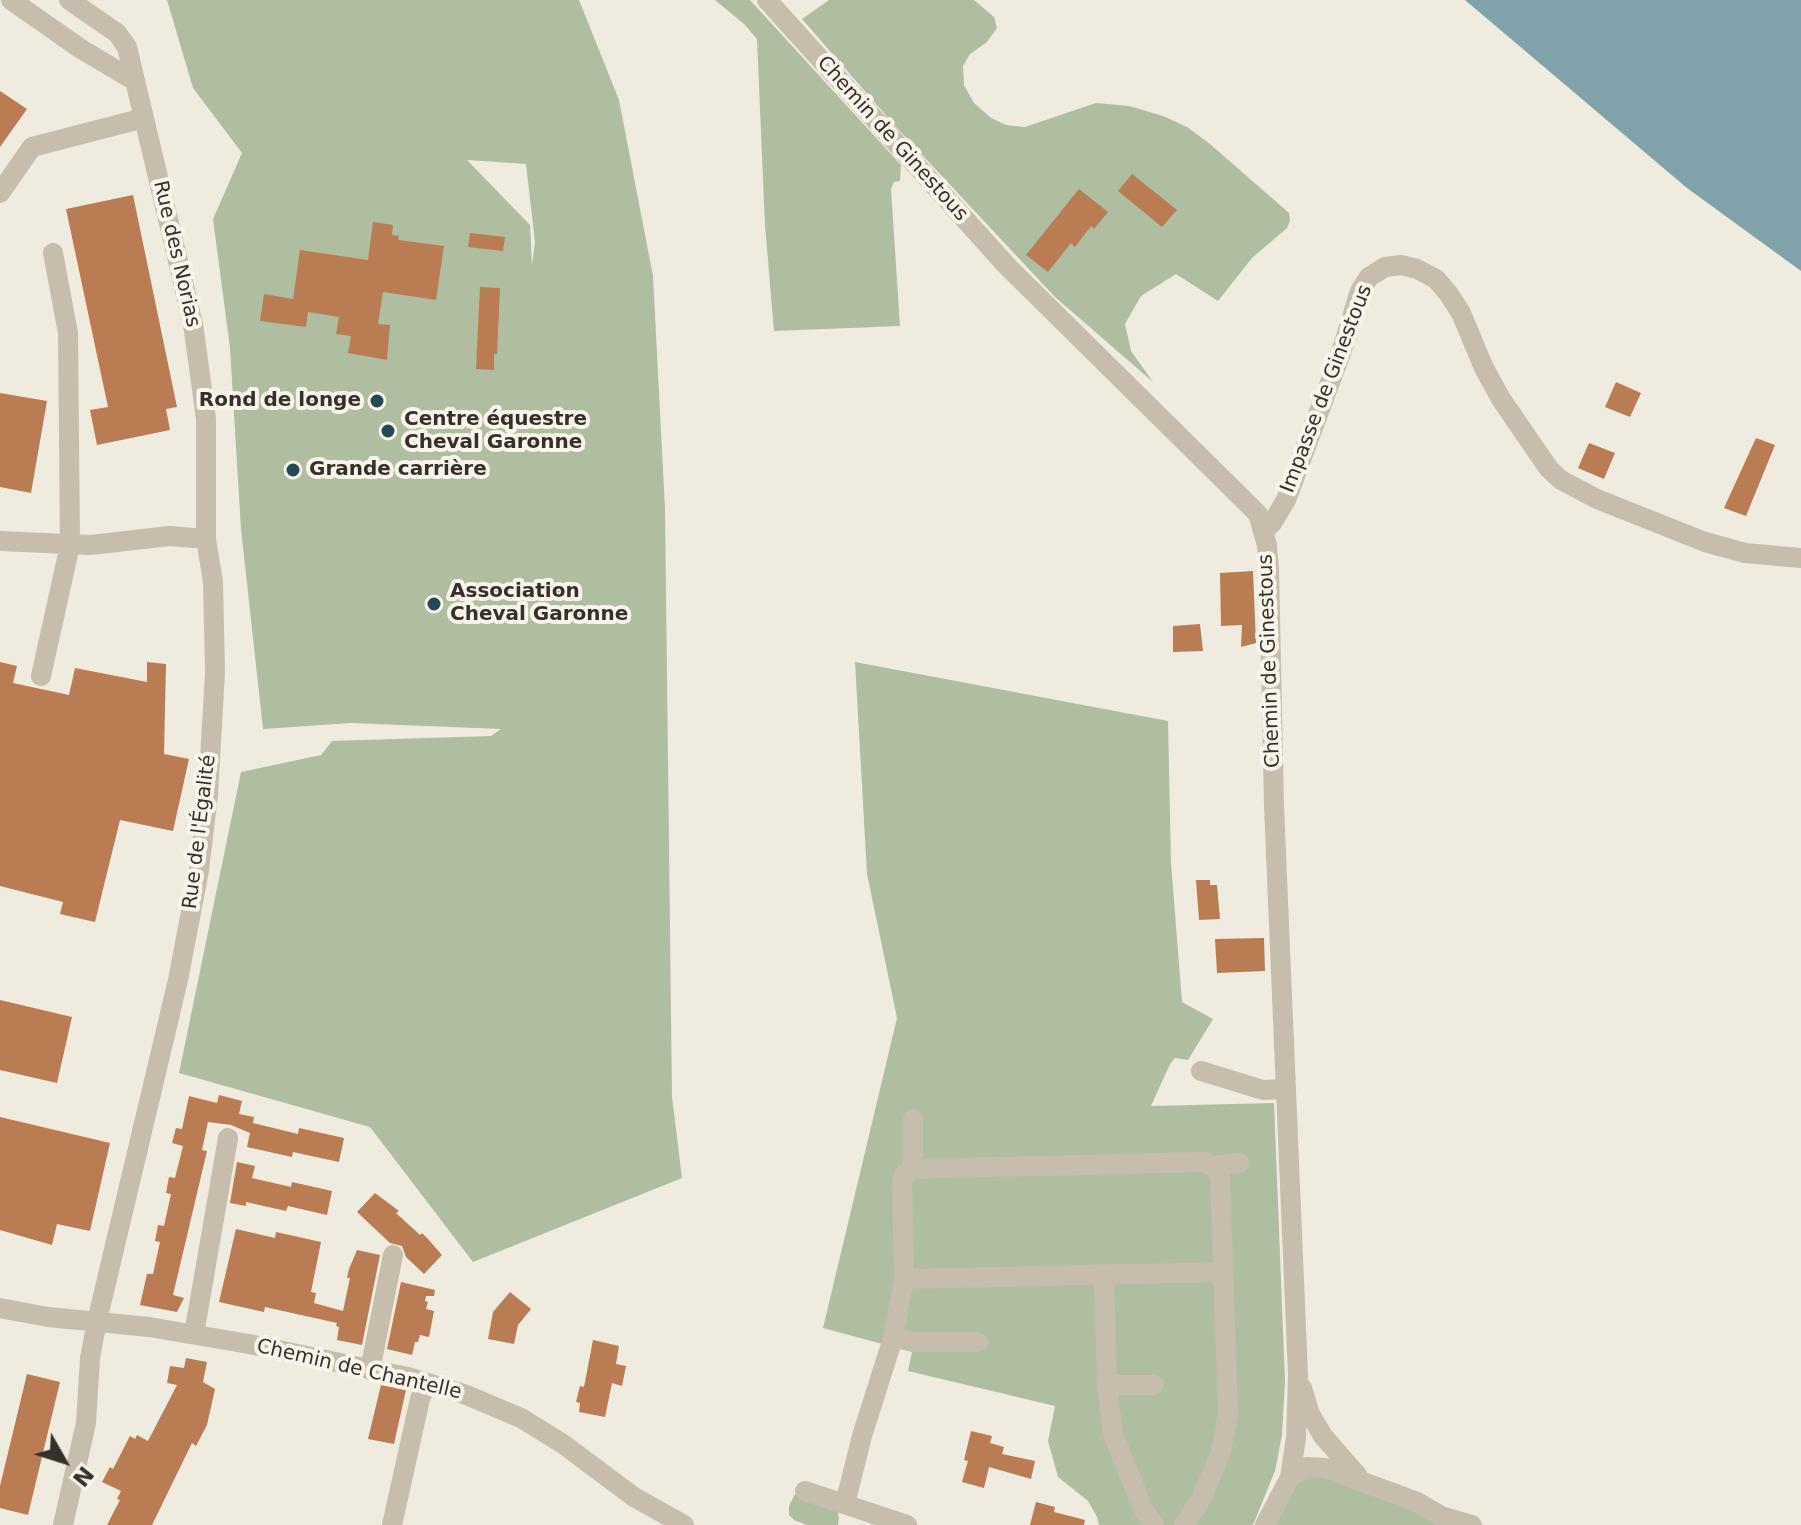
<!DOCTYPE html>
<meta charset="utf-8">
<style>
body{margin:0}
#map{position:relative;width:1801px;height:1525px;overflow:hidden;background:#f0ebdf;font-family:"DejaVu Sans",sans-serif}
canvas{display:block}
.north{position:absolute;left:24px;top:1421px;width:80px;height:80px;-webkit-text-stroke:6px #f8f4eb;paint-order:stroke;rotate:129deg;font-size:22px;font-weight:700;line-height:32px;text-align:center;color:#36302a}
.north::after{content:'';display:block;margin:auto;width:28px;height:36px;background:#36302a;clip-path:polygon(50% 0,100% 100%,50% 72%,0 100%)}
</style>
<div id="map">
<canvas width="1801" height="1525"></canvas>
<div class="north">N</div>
</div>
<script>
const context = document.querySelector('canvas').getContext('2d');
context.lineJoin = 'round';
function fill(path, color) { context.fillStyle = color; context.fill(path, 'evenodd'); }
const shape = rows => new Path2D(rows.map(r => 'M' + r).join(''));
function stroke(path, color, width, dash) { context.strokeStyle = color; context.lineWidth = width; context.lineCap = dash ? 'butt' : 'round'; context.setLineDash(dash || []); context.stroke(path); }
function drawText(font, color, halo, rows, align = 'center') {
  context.font = font + ' "DejaVu Sans",sans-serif'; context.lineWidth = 8; context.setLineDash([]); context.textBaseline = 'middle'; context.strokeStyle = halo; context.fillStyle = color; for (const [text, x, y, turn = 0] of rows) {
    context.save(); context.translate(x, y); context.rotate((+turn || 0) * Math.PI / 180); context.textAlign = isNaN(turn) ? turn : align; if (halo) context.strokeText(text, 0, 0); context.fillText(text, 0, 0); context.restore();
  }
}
const green = shape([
 [167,0,579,0,619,100,653,276,665,509,672,1097,682,1178,473,1262,370,1127,179,1073,241,772,321,755,332,741,491,736,501,729,351,723,263,729,241,529,230,348,213,219,242,153,193,88],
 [467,160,526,164,535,242,532,265,530,225],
 [715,0,750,0,901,165,900,181,894,182,891,189,900,326,774,331,765,225,757,39,744,24],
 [829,0,974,0,994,17,997,28,987,42,970,54,963,66,964,85,974,103,991,118,1006,125,1025,127,1096,103,1129,106,1163,116,1187,127,1210,144,1289,213,1290,221,1287,228,1252,258,1218,301,1176,274,1141,296,1125,324,1131,351,1153,382,1055,297,896,127,802,19],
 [855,662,1168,721,1171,863,1182,1002,1213,1019,1188,1060,1175,1058,1170,1064,1151,1106,1274,1103,1285,1381,1282,1435,1275,1471,1253,1525,1099,1525,1097,1517,1088,1501,1058,1477,1048,1441,1055,1406,908,1371,912,1352,823,1328,897,1018,867,874],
 [1320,1473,1413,1505,1441,1525,1272,1525,1297,1478],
 [795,1494,837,1510,839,1518,838,1525,807,1525,794,1520,789,1515,789,1506]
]);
const water = shape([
 [1465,0,1801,0,1801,271,1687,188]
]);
const building = shape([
 [0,91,27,109,0,147],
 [1132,174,1177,210,1162,227,1118,191],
 [1079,189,1108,212,1094,229,1091,226,1075,247,1071,243,1048,272,1026,255],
 [133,195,177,407,166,409,170,430,97,445,90,410,108,407,66,209],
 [373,222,393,225,392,235,399,236,398,240,444,246,436,300,383,292,378,324,390,325,387,360,348,353,351,336,336,334,339,317,308,312,306,327,260,321,264,294,293,299,300,250,368,260],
 [470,233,505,237,503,251,468,247],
 [480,287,500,288,497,354,494,354,494,370,476,369],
 [1616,382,1641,393,1630,417,1605,407],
 [0,393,47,401,31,493,0,487],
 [1756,438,1775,445,1746,516,1724,508],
 [1589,443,1615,453,1604,479,1578,468],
 [1253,571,1256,643,1241,647,1242,625,1221,626,1220,573],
 [1200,624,1203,651,1173,652,1173,626],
 [0,662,17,666,13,683,69,695,75,668,147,682,147,662,166,664,164,754,189,759,173,831,120,820,95,922,60,914,63,902,0,886],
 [1196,880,1210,880,1210,885,1217,885,1220,919,1199,920],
 [1264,938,1265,971,1217,973,1215,939],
 [0,1000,72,1017,57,1083,0,1070],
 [219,1095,242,1101,239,1114,254,1117,253,1123,298,1134,299,1128,344,1138,339,1162,293,1152,292,1157,247,1147,250,1133,231,1125,208,1122,202,1150,207,1151,173,1295,184,1298,177,1312,140,1305,147,1274,153,1274,160,1242,155,1241,158,1225,164,1226,171,1194,166,1193,169,1177,175,1178,183,1146,172,1143,176,1128,182,1129,189,1096,217,1103],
 [0,1117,110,1143,90,1231,57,1224,52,1245,0,1230],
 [237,1162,255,1166,252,1178,291,1187,292,1182,332,1191,327,1215,288,1206,286,1211,246,1202,246,1206,230,1203],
 [375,1193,399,1211,396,1213,420,1235,422,1233,428,1239,442,1255,424,1274,406,1257,402,1246,390,1243,357,1212],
 [236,1229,275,1238,276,1232,321,1242,311,1292,316,1293,314,1303,343,1311,350,1278,347,1278,349,1269,357,1250,380,1255,362,1345,337,1340,339,1327,336,1326,337,1323,265,1307,264,1312,219,1302],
 [401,1282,435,1290,434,1296,426,1296,425,1301,428,1302,426,1309,434,1311,429,1337,420,1335,418,1342,415,1342,412,1355,387,1349],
 [510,1292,531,1309,518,1325,514,1344,488,1339,493,1312],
 [593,1340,619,1346,616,1364,626,1366,622,1386,612,1383,605,1417,579,1412,580,1403,576,1402,580,1386,584,1387],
 [186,1358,207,1362,203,1382,215,1389,207,1425,196,1446,192,1443,152,1525,107,1525,120,1500,117,1499,121,1491,102,1482,110,1467,113,1469,130,1436,135,1439,137,1435,148,1441,177,1385,167,1383,170,1366,184,1368],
 [27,1374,60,1382,28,1515,0,1508,0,1486],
 [381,1385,406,1390,394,1444,368,1439],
 [971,1431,992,1436,990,1443,1004,1447,1002,1454,1035,1461,1031,1479,989,1467,984,1488,962,1482,968,1461,964,1460],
 [1036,1502,1055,1507,1054,1512,1085,1520,1084,1525,1030,1525]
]);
const minor = shape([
 [11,0,81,49,135,81],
 [69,0,117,33,127,47,193,324,206,419,206,539],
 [767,0,1008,267,1258,514,1267,545,1269,569,1274,806,1298,1375,1296,1438,1290,1477],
 [0,193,32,147,144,118],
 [1264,531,1272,523,1286,500,1341,353,1360,291,1369,277,1385,267,1401,265,1417,269,1436,279,1448,293,1461,313,1484,368,1501,399,1549,469,1561,480,1597,499,1705,542,1745,553,1801,558],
 [0,541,91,545,169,536,206,539,213,582,215,672,208,795,199,870,178,980,97,1321,90,1358,86,1423,63,1525],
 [41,676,70,545,68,333,53,253],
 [1201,1071,1263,1090,1285,1089],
 [913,1119,913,1169],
 [1214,1166,1239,1163],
 [1104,1275,1107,1385,1113,1434,1144,1511,1154,1525],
 [904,1279,1223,1272],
 [0,1308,48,1317,149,1327,249,1344,408,1377,464,1394,521,1418,563,1444,634,1497,684,1525],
 [194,1334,228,1138],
 [893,1338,915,1342,978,1342],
 [370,1370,393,1255],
 [1107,1385,1154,1385],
 [1302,1388,1310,1414,1323,1436,1357,1475],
 [805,1491,907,1525],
 [845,1504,862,1436,893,1338,904,1279,902,1181,905,1174,913,1169,1205,1162,1214,1166,1220,1176,1228,1413,1221,1452,1202,1497,1184,1525],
 [1441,1516,1472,1525],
 [392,1525,420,1399,427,1383],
 [1265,1525,1290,1477,1307,1467,1325,1468,1417,1502,1441,1516,1450,1525]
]);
const markers = [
 [377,401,8,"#244954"],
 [388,431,8,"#244954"],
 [293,470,8,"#244954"],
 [434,604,8,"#244954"]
];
const streetNames = [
 ["Chemin de Ginestous",892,139,48],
 ["Rue des Norias",176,254,77],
 ["Impasse de Ginestous",1327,389,-69],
 ["Chemin de Ginestous",1270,661,-92],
 ["Rue de l'Égalité",200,832,-83],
 ["Chemin de Chantelle",359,1370,13]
];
const poiNames = [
 ["Rond de longe",361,401,"right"],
 ["Centre équestre",404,420],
 ["Cheval Garonne",404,443],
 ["Grande carrière",309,470],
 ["Association",450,592],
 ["Cheval Garonne",450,615]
];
fill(green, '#afbea0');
fill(water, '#81a2ab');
fill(building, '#ba7c53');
stroke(minor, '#c7bdac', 20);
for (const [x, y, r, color] of markers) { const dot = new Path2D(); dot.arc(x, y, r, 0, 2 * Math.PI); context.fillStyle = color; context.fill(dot); stroke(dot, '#f8f4eb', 3); }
drawText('20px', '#36302a', '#f8f4eb', streetNames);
drawText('bold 20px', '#36302a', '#f8f4eb', poiNames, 'left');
</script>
